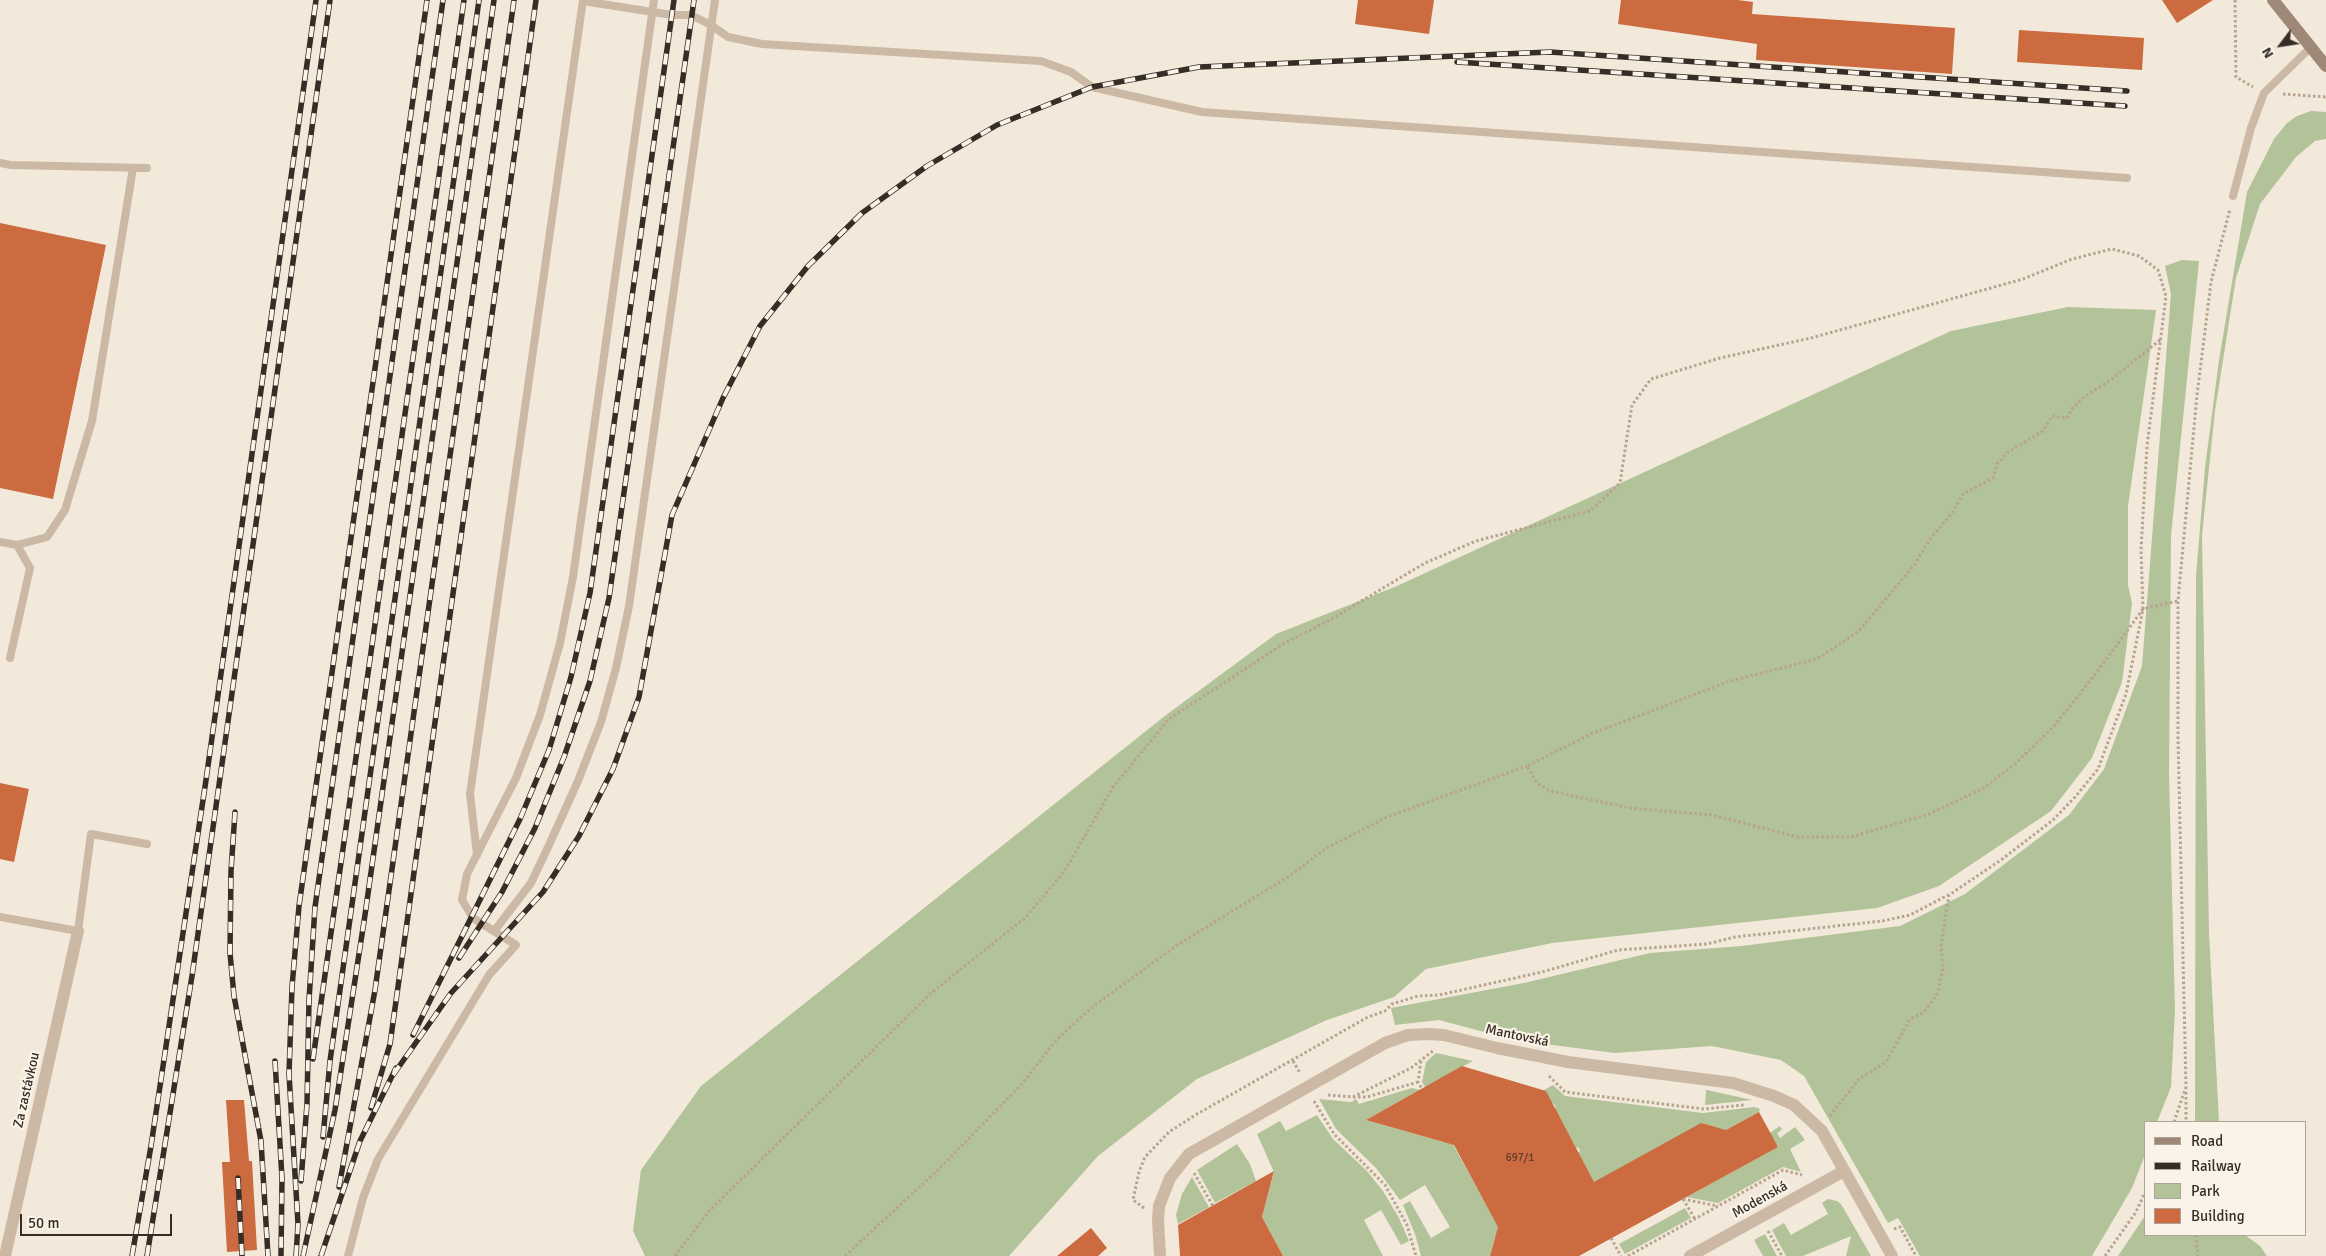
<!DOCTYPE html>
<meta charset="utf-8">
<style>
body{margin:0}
#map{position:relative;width:2326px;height:1256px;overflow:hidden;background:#f3e9da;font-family:Signika,sans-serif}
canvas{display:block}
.legend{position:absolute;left:2144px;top:1121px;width:162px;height:115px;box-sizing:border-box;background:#faf3e7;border:1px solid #aca49a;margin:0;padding:6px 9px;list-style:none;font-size:15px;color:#372d27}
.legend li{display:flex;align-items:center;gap:10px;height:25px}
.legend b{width:25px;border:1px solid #aca49a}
.north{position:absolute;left:2256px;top:20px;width:50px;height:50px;-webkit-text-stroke:4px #faf3e7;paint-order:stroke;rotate:239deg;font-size:14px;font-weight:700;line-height:20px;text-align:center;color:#372d27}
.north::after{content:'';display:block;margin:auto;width:18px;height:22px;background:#372d27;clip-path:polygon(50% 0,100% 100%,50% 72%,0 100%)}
.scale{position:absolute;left:20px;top:1214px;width:152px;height:22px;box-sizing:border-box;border:2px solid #372d27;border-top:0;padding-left:6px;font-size:15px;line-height:18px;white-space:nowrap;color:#372d27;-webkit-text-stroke:4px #faf3e7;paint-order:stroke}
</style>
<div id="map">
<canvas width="2326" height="1256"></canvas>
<ul class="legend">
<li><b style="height:6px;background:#9f8877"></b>Road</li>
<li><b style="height:6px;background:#372d27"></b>Railway</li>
<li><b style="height:14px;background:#b2c299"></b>Park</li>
<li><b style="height:14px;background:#cb6b3f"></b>Building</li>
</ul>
<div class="north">N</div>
<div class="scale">50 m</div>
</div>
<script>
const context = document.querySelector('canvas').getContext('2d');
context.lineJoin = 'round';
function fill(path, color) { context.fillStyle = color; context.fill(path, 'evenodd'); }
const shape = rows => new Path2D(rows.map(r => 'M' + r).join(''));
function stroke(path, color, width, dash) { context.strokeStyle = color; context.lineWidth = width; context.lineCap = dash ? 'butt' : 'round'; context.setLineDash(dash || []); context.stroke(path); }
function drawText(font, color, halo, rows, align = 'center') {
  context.font = font + ' Signika,sans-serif'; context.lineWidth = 4.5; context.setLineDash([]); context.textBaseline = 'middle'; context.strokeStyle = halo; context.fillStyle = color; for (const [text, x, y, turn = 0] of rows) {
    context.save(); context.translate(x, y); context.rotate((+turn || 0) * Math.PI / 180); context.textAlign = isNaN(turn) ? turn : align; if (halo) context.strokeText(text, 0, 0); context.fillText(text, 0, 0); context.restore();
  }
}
const green = shape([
 [2311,111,2326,112,2326,139,2315,141,2296,157,2260,204,2236,278,2215,411,2202,535,2209,933,2219,1122,2195,1122,2196,576,2205,468,2219,360,2247,192,2274,139,2287,123,2297,116],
 [2182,260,2199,261,2171,536,2169,774,2175,1011,2171,1087,2157,1122,2145,1122,2145,1155,2132,1188,2092,1256,1920,1256,1898,1218,1888,1223,1804,1076,1781,1060,1712,1046,1615,1053,1514,1040,1439,1020,1395,1025,1391,1008,1524,983,1650,953,1742,946,1900,926,1965,894,2069,815,2104,769,2142,666,2171,294,2165,266],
 [2068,307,2156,310,2128,506,2128,585,2132,603,2122,682,2092,758,2051,811,1939,886,1877,908,1552,943,1426,969,1394,997,1327,1020,1197,1079,1098,1156,1009,1256,645,1256,633,1231,641,1170,701,1086,1166,715,1276,634,1397,586,1951,331],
 [1436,1053,1473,1061,1425,1087,1422,1082,1426,1062],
 [1553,1085,1565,1096,1703,1113,1754,1107,1760,1109,1759,1112,1726,1130,1594,1182,1578,1153,1580,1151,1578,1147,1576,1148,1554,1109,1556,1107,1553,1103,1551,1104,1544,1090],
 [1412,1088,1420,1090,1366,1120,1443,1142,1450,1139,1502,1233,1495,1237,1490,1256,1421,1256,1415,1234,1403,1205,1410,1201,1431,1238,1450,1227,1425,1185,1400,1200,1376,1168,1336,1129,1319,1099,1351,1102,1356,1099,1359,1104],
 [1706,1090,1707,1090,1752,1100,1705,1105],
 [1317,1115,1333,1139,1366,1170,1383,1191,1399,1218,1409,1241,1401,1245,1381,1210,1364,1220,1383,1256,1283,1256,1262,1217,1274,1172,1257,1134,1280,1121,1286,1131],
 [1780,1126,1782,1130,1777,1133,1780,1138,1795,1127,1805,1140,1790,1149,1801,1172,1783,1167,1718,1203,1687,1197,1779,1146,1761,1139],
 [1237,1144,1250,1164,1256,1181,1215,1203,1197,1170],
 [1192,1177,1209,1207,1178,1224,1176,1215,1182,1194],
 [1828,1199,1837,1201,1841,1204,1871,1256,1846,1256,1851,1236,1803,1256,1786,1256,1772,1230,1784,1223,1791,1235,1828,1214,1822,1203],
 [1685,1208,1691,1218,1625,1254,1619,1244],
 [2145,1216,2145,1235,2245,1235,2260,1246,2267,1256,2118,1256],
 [1765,1234,1777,1256,1763,1256,1754,1240]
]);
const building = shape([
 [1358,0,1434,0,1429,34,1355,24],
 [1621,0,1738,0,1753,2,1752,14,1955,28,1952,74,1756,60,1757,44,1618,24],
 [2162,0,2213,0,2177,23],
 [2019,30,2144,38,2142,70,2017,62],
 [0,223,106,245,53,499,0,488],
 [0,783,29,789,14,862,0,859],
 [1462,1066,1546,1091,1594,1182,1701,1123,1726,1130,1759,1112,1778,1147,1579,1256,1490,1256,1498,1227,1454,1145,1366,1120],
 [226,1100,244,1100,249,1161,252,1161,257,1250,227,1252,222,1162,230,1162],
 [1274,1171,1262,1217,1283,1256,1180,1256,1178,1225],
 [1091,1228,1107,1248,1098,1256,1057,1256]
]);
const path = shape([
 [2235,0,2236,77,2253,87],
 [2283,94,2326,97],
 [2160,340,2112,379,2084,397,2073,407,2067,418,2052,416,2043,431,2007,453,1997,464,1993,478,1963,494,1952,513,1931,538,1915,564,1859,631,1817,659,1730,681,1591,734,1527,766,1537,783,1550,791,1630,808,1712,815,1798,837,1851,837,1929,814,1984,788,2016,763,2055,725,2097,672,2143,609,2178,601],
 [1293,1061,1300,1073],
 [1421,1061,1418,1082,1422,1089],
 [1549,1076,1565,1092,1704,1109,1744,1105],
 [2186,1092,2186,1122],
 [1328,1095,1353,1097,1411,1068,1434,1050],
 [1353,1097,1367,1097,1418,1082],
 [1314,1101,1334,1134,1385,1185,1407,1225,1416,1256],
 [2174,1122,2186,1087,2178,737,2178,601,2197,395,2211,282,2230,209],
 [1194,1173,1213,1206],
 [1683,1199,1718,1206],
 [1683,1199,1695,1219],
 [1144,1208,1133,1200,1139,1172,1145,1157,1169,1132,1197,1114,1368,1017,1385,1011,1392,1004,1418,996,1439,995,1542,972,1618,950,1707,944,1735,937,1882,921,1910,915,1948,895],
 [1894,1229,1900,1227,1916,1256],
 [1768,1231,1782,1256],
 [2196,1235,2198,1256],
 [1611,1238,1621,1256],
 [675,1256,710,1210,930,994,1026,917,1064,872,1113,787,1169,719,1283,644,1328,621,1425,563,1476,541,1590,511,1620,483,1632,405,1651,379,1720,358,1811,338,2023,279,2072,259,2112,249,2139,256,2158,270,2166,296,2147,446,2141,550,2143,609,2126,694,2098,769,2076,796,2053,820,2001,860,1949,895,1941,945,1943,967,1938,993,1924,1012,1910,1019,1886,1062,1859,1079,1829,1117],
 [845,1256,939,1169,1022,1084,1057,1039,1095,1005,1176,946,1291,875,1325,849,1387,817,1527,766],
 [1628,1256,1783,1170,1802,1175],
 [2105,1256,2136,1212,2145,1192]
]);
const service = shape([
 [583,1,672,15,691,15,711,25,728,37,762,44,1041,61,1071,72,1092,87,1202,112,2127,178],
 [0,163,11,165,147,168],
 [2233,196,2251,128,2264,93,2310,48],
 [0,542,17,545,47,537,65,510,92,421,133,168],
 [10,658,30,568,17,545],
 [477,855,470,794,583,0],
 [0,917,78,931,91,834,147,844],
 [495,930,531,883,549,845,578,781,601,722,616,668,629,606,715,0],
 [348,1256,363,1198,378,1159,489,975,516,945,473,918,462,900,467,874,516,778,540,715,560,643,573,577,654,0]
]);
const minor = shape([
 [5,1256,78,931],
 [1160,1256,1158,1220,1159,1206,1170,1178,1189,1154,1385,1043,1408,1035,1428,1034,1444,1035,1497,1048,1568,1062,1733,1083,1774,1096,1794,1105,1822,1131,1892,1256],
 [1690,1256,1844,1171]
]);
const secondary = shape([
 [2273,0,2326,66]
]);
const rail = shape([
 [1457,62,2125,106],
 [235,812,231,871,230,953,234,996,261,1141,268,1256],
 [459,958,502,892,535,828,564,757,590,681,609,598,694,0],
 [413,1035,520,819,549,750,571,677,590,593,674,0],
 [313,1059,464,0],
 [275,1061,282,1178,281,1256],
 [393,1075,451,993,543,892,579,836,613,769,639,697,672,515,723,398,760,326,808,266,862,213,927,166,997,125,1092,87,1199,67,1550,52,2127,91],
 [371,1108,390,1044,536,0],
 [323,1137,330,1061,479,0],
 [238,1178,242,1256],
 [301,1181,307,1104,309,1000,315,907,443,0],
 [339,1187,375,990,514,0],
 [132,1256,151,1146,206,780,316,0],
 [147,1256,192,976,330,0],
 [296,1256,298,1224,289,1074,292,987,299,906,427,0],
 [303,1256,335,1110,365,915,494,0],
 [321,1256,360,1141,396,1068]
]);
const numberNames = [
 ["697/1",1520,1158]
];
const streetNames = [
 ["Mantovská",1517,1036,12],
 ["Za zastávkou",27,1090,-77],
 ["Modenská",1760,1200,-29]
];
fill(green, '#b2c299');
fill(building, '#cb6b3f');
stroke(path, '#b7a390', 3, [2.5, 2.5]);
stroke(service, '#cbb9a5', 8);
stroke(minor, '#cbb9a5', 12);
stroke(secondary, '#9f8877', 12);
stroke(rail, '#372d27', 5.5);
stroke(rail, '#faf3e7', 4, [11]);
drawText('11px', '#5c3c2d', null, numberNames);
drawText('14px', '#372d27', '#faf3e7', streetNames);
</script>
